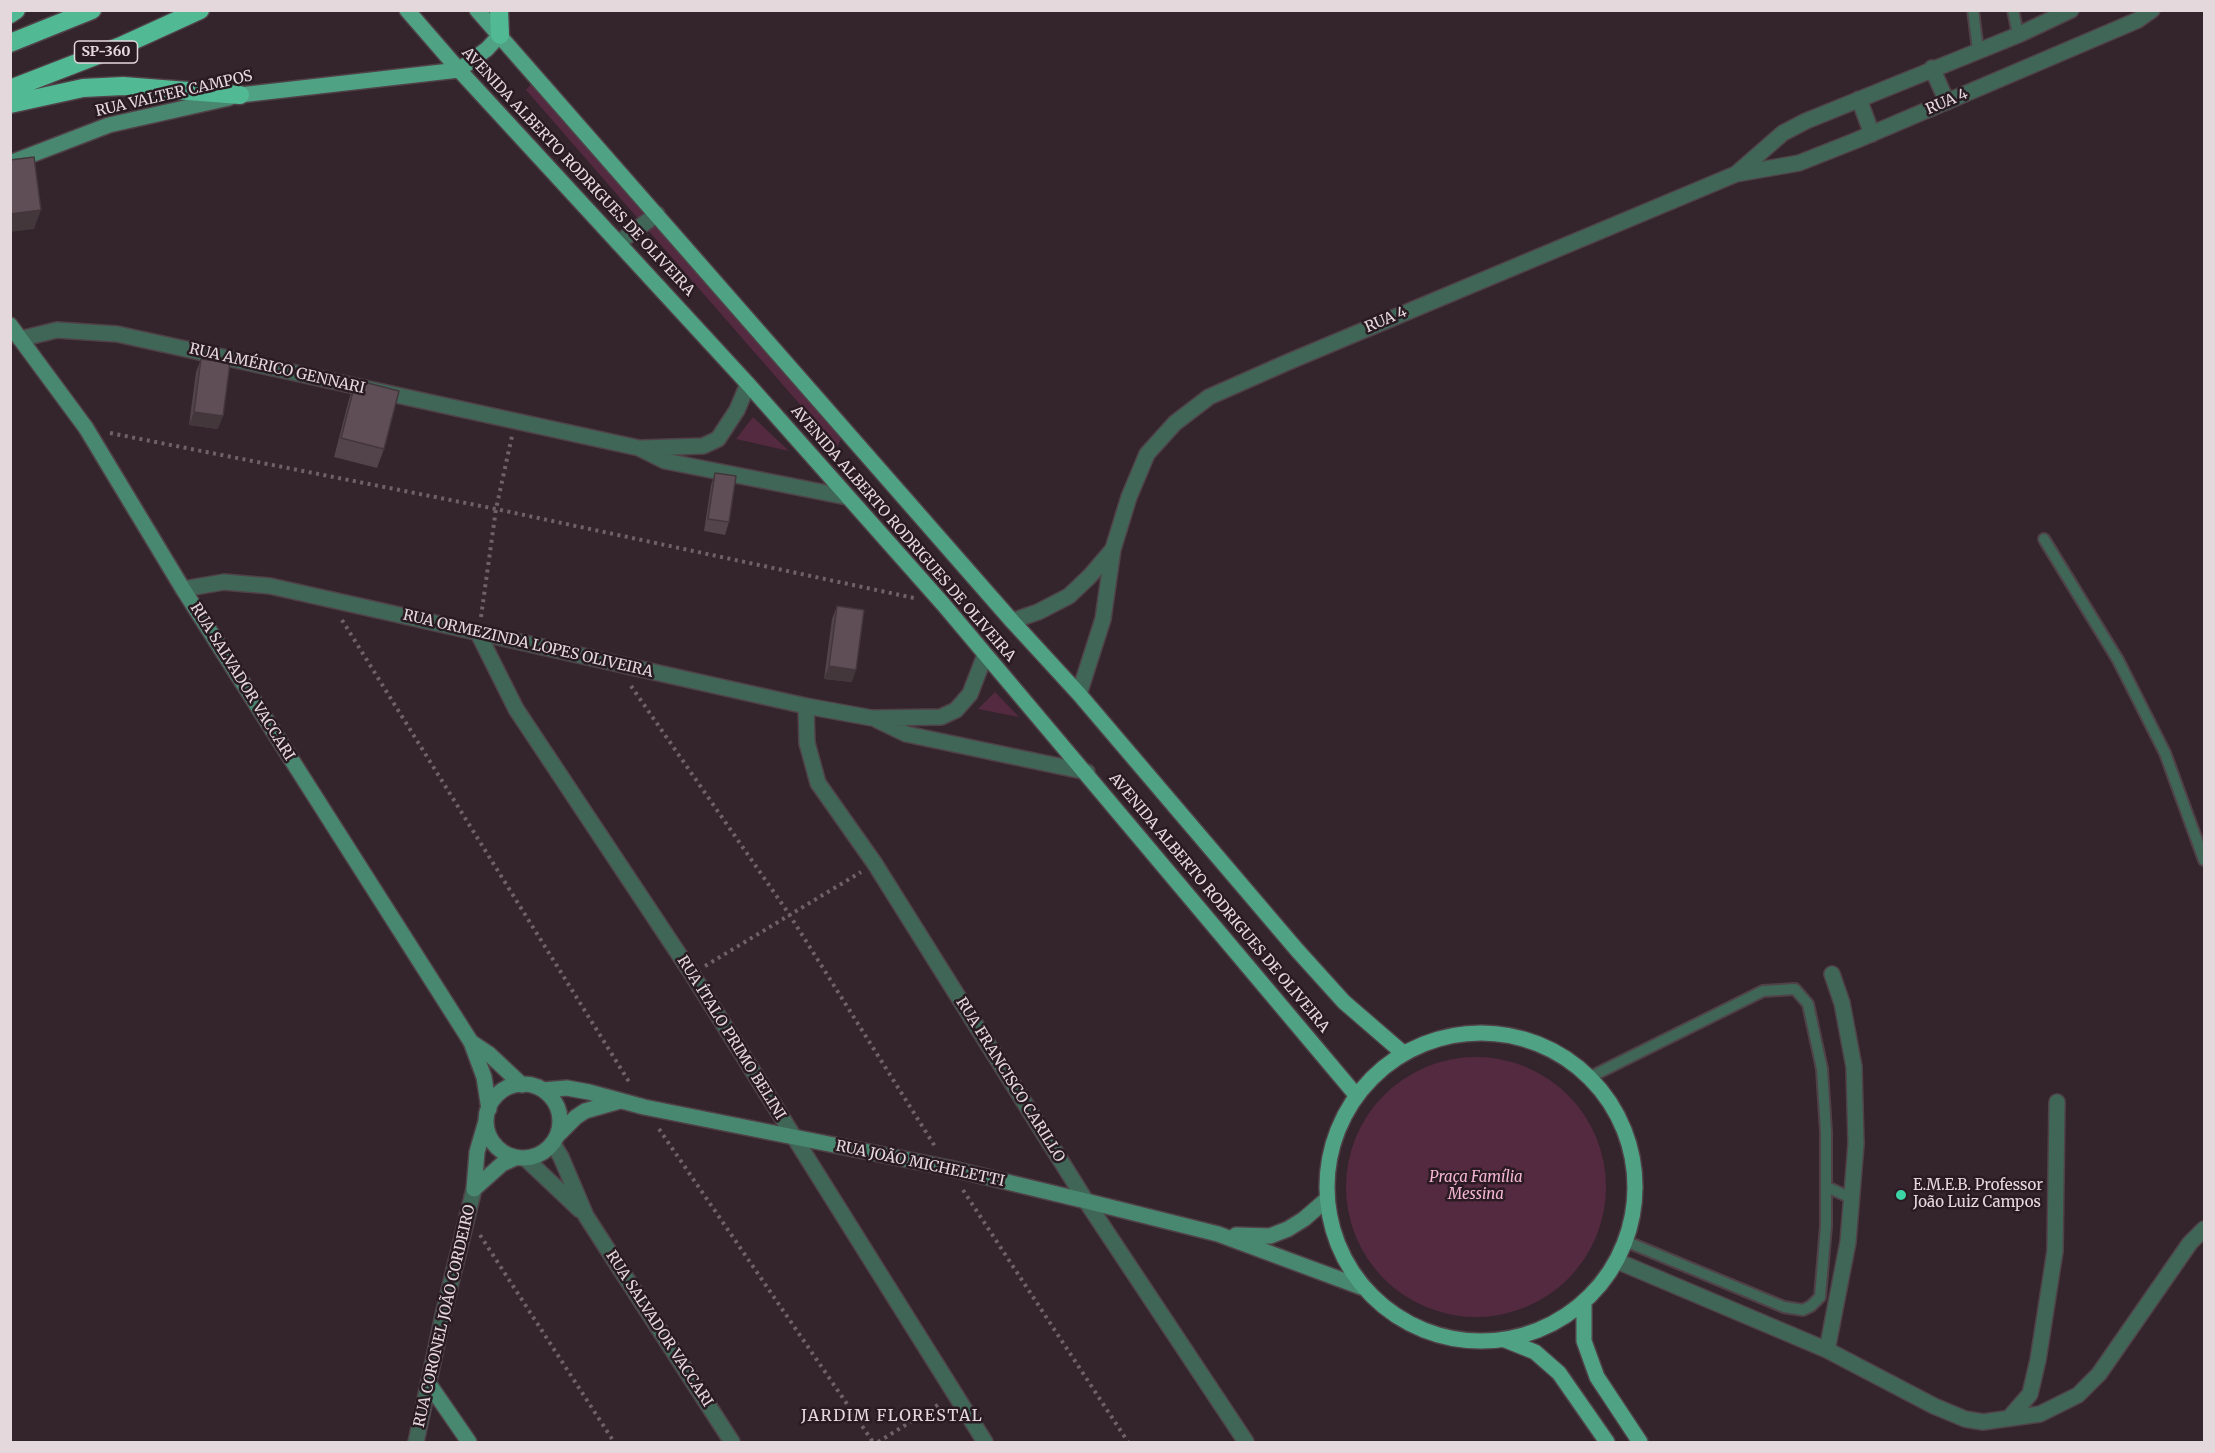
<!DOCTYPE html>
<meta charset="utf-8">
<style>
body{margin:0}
#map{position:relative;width:2215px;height:1453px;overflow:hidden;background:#34242c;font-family:Merriweather,serif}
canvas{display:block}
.frame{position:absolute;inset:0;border:12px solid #e4d8dd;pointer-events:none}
</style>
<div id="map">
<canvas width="2215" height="1453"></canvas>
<div class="frame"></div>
</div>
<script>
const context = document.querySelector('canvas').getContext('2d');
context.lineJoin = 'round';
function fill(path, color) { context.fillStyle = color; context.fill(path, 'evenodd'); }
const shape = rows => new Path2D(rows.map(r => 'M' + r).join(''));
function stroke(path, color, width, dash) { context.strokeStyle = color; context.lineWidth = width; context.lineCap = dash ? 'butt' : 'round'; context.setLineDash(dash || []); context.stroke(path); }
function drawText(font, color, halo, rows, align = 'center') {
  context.font = font + ' Merriweather,serif'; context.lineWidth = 5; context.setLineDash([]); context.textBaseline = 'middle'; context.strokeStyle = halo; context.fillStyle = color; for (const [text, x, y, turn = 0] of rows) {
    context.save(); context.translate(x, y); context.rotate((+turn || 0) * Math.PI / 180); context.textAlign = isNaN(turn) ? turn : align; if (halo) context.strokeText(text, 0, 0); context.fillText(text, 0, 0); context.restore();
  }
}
const green = shape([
 [537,77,845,430,837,447,526,90],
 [753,417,789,451,736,439],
 [995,692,1019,717,978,709],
 '1346 1187a130 130 0 1 1 260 0a130 130 0 1 1-260 0Z'
]);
const path = shape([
 [110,433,496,509,914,598],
 [481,617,496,509,512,436],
 [342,620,631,1085],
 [631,686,789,914,936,1148],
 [705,966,861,872],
 [659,1129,873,1442],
 [963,1190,1128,1442],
 [480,1235,614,1442],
 [878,1442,941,1403]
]);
const lane = shape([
 [1973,10,1978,50],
 [2013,10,2018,35],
 [2044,539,2118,660,2165,753,2204,860],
 [1590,1077,1763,991,1795,989,1808,1004,1822,1069,1826,1132,1826,1226,1820,1297,1811,1306,1803,1310,1784,1307,1625,1241],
 [1827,1187,1851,1198]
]);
const street = shape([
 [1932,68,1947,102],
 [1859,99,1872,134],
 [1736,174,1783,133,1806,121,2018,35,2071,10],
 [618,243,657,214],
 [20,339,57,330,117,334,639,448,665,461,847,497],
 [642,448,703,446,718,439,737,410,748,384],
 [183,589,224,582,270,586,806,706,872,718,941,717,956,710,970,694,985,655],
 [1012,621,1038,612,1069,596,1090,576,1113,549],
 [478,633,516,709,692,974,985,1442],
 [1079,694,1103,619,1113,549,1129,497,1147,454,1175,423,1209,397,1288,362,1736,174,1799,163,1857,140,2138,20,2152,10],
 [806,706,807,743,818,783,875,864,1086,1201,1246,1442],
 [877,720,906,734,1087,772],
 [553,1144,561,1157,586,1216,732,1442],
 [526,1159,580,1210],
 [1617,1261,1827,1350,1934,1406,1965,1419,1983,1422,2040,1414,2078,1395,2099,1374,2190,1243,2204,1229],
 [1827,1350,1848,1242,1856,1144,1854,1067,1842,1003,1832,974],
 [2010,1417,2030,1394,2038,1360,2055,1251,2057,1102],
 [416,1442,443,1315,474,1189]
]);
const secondary = shape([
 [10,163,109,125,229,98],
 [10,325,86,428,183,589,471,1042,484,1077,489,1109],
 [471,1042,489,1054,522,1085],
 '486 1121a37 37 0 1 1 74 0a37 37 0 1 1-74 0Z',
 [543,1090,567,1088,589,1092,644,1107,949,1168,1086,1201,1218,1234,1361,1287],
 [559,1134,576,1117,585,1111,620,1101],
 [474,1189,477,1152,486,1121],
 [474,1189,502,1164,515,1158],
 [1236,1235,1270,1236,1288,1229,1304,1219,1326,1200],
 [429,1384,469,1442]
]);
const primary = shape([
 [407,10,459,70,748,384,943,604,1356,1095],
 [477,10,1012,621,1079,694,1297,950,1344,1002,1403,1053],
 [240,95,459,70,487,49,500,35],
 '1327 1187a154 154 0 1 1 308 0a154 154 0 1 1-308 0Z',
 [1584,1303,1584,1341,1597,1377,1640,1442],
 [1505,1340,1535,1352,1559,1373,1607,1442]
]);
const highway = shape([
 [499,10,500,35],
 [10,14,16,10],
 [10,43,92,10],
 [10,89,121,46,200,10],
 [10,104,83,88,123,86,240,95]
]);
const wall = shape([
 [201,359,218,429,189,425,196,372],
 [356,380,384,449,377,468,334,457,349,399],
 [715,473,729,522,725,535,704,531,711,485],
 [837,606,852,682,824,679,832,619]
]);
const shadedWall = shape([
 [41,210,34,229,10,232,10,214],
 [194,412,223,416,218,429,189,425],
 [829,666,856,670,852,682,824,679]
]);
const building = shape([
 [34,157,41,210,10,214,10,160,34,157],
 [201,359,230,363,223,416,194,412,201,359],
 [356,380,399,391,384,449,341,438,356,380],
 [715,473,736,476,729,522,708,519,715,473],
 [837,606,864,610,856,670,829,666,837,606]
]);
const markers = [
 [1901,1195,6,"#3cd4a4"]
];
const shields = [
 [106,52,63]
];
const shieldNames = [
 ["SP-360",106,52]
];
const streetNames = [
 ["RUA VALTER CAMPOS",174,94,-13],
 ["RUA 4",1947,102,-23],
 ["AVENIDA ALBERTO RODRIGUES DE OLIVEIRA",578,172,47],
 ["RUA 4",1386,320,-23],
 ["RUA AMÉRICO GENNARI",277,369,13],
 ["AVENIDA ALBERTO RODRIGUES DE OLIVEIRA",903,534,49],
 ["RUA ORMEZINDA LOPES OLIVEIRA",528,644,13],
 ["RUA SALVADOR VACCARI",242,682,58],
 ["AVENIDA ALBERTO RODRIGUES DE OLIVEIRA",1219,903,50],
 ["RUA ÍTALO PRIMO BELINI",731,1038,58],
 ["RUA FRANCISCO CARILLO",1010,1080,58],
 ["RUA JOÃO MICHELETTI",920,1164,12],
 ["RUA CORONEL JOÃO CORDEIRO",445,1316,-77],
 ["RUA SALVADOR VACCARI",659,1329,57]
];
const parkNames = [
 ["Praça Família",1476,1178],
 ["Messina",1476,1195]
];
const poiNames = [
 ["E.M.E.B. Professor",1913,1186],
 ["João Luiz Campos",1913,1203]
];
const neighbourhoodNames = [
 ["JARDIM FLORESTAL",892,1416]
];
fill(green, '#542a40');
stroke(lane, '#504148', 14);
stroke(street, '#504148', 18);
stroke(secondary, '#504148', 18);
stroke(primary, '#504148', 18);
stroke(highway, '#504148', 21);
stroke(path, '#706168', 4, [3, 4.5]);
stroke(lane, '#406657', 10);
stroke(street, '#406657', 15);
stroke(secondary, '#498870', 15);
stroke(primary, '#4fa283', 15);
stroke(highway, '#52b995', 18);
fill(wall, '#53434a');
fill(shadedWall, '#43373c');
fill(building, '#604e56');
stroke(building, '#43373c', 1.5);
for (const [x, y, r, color] of markers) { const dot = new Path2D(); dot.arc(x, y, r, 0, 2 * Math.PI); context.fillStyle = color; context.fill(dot); stroke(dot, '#2a1b22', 2); }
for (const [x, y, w] of shields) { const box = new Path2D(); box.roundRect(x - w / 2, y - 11, w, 22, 4.5); context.fillStyle = '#2a1b22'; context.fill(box); stroke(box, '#e4d8dd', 1.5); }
drawText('bold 14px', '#e4d8dd', null, shieldNames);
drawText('15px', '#e4d8dd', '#2a1b22', streetNames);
drawText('italic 15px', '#f5b5d4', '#2a1b22', parkNames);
drawText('15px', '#e4d8dd', '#2a1b22', poiNames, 'left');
context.letterSpacing = '1.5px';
drawText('16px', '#e4d8dd', '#2a1b22', neighbourhoodNames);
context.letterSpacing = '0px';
</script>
